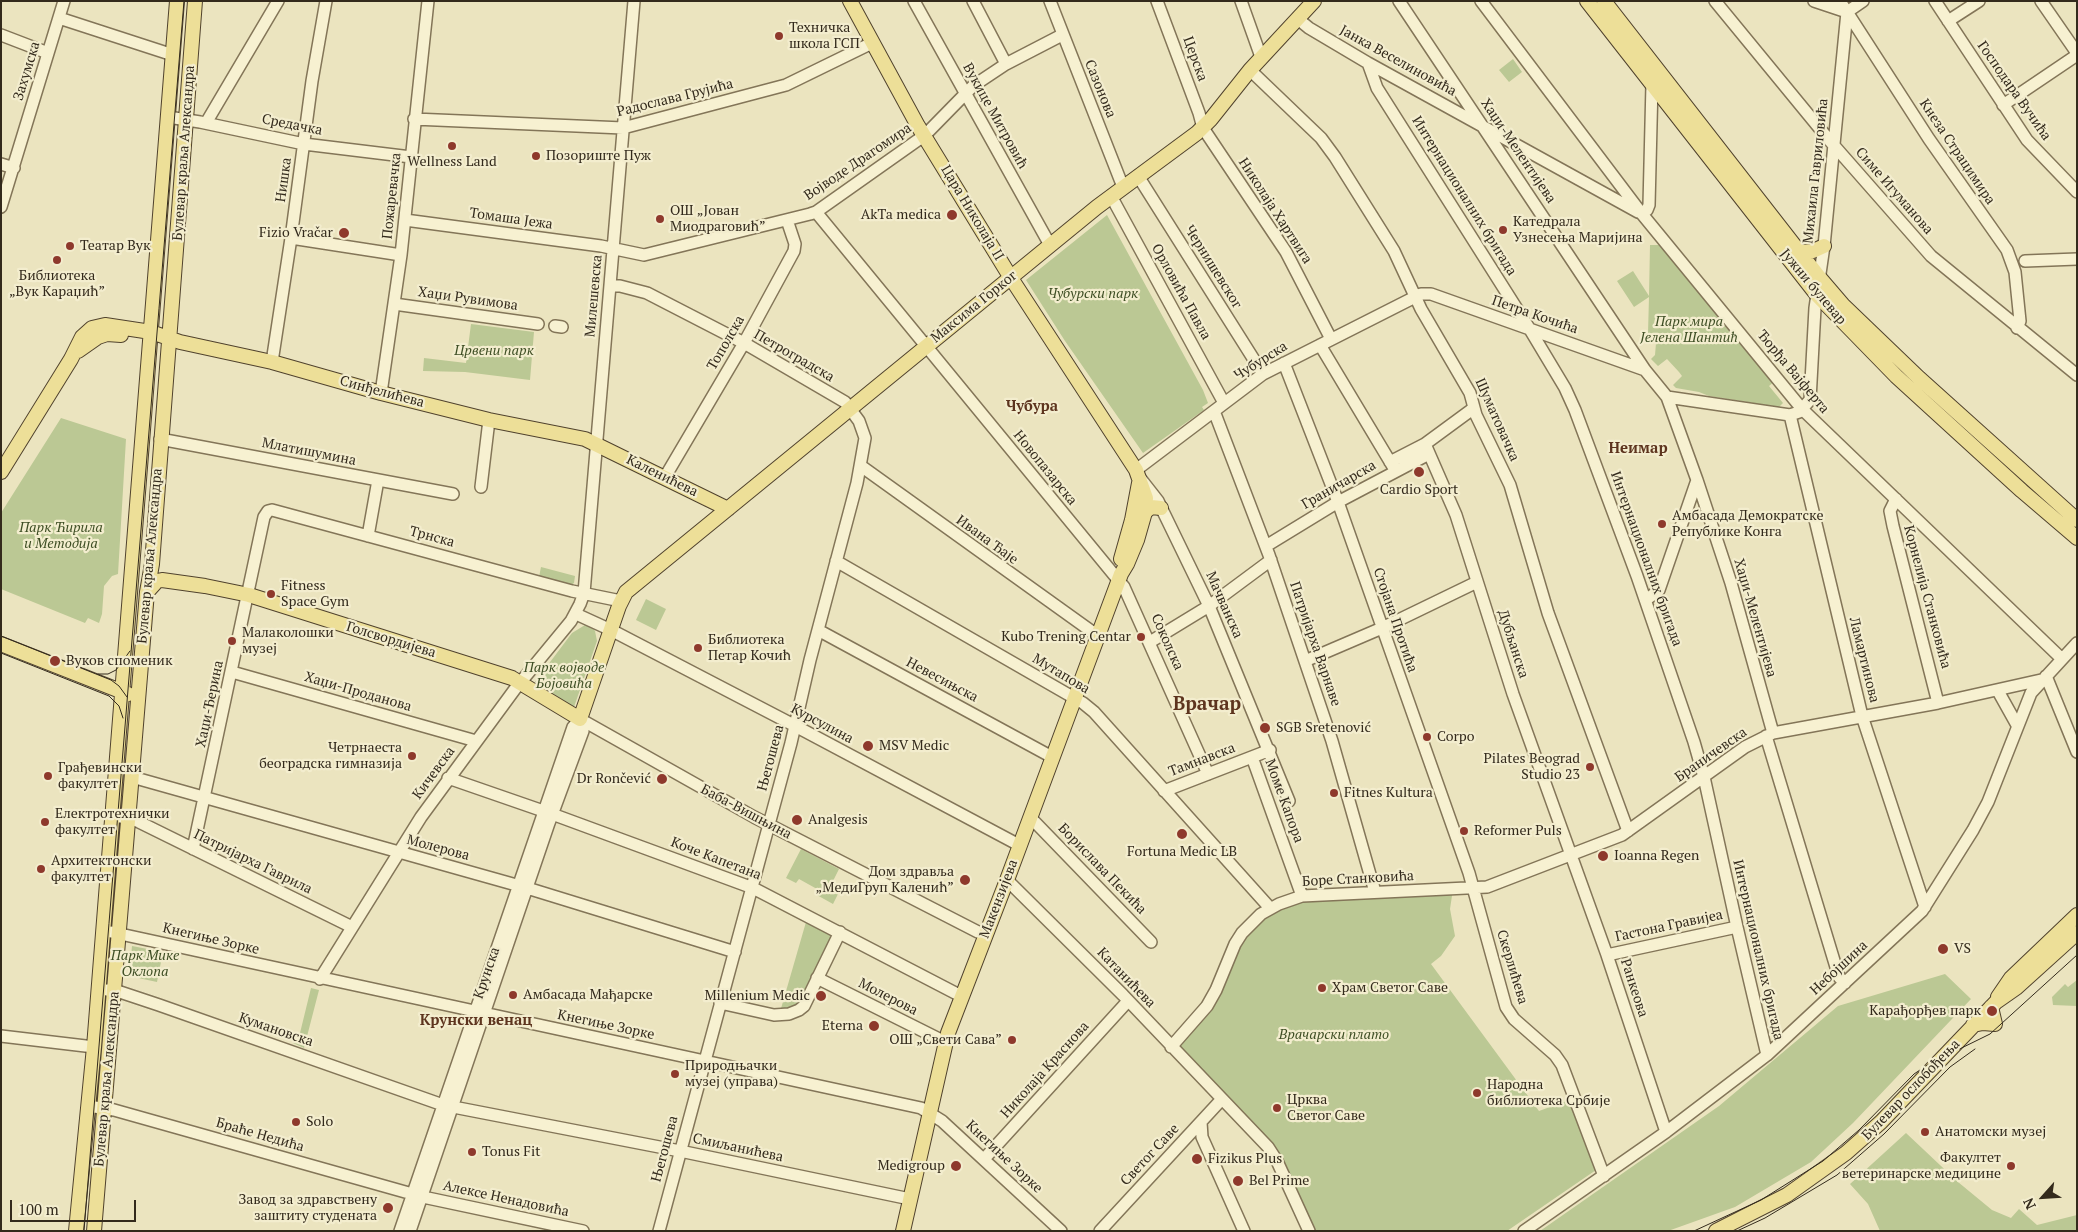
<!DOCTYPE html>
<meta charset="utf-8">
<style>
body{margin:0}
#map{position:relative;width:2078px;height:1232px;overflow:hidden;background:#ebe4bf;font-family:"PT Serif",serif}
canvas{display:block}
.frame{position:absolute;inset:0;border:2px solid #332a1c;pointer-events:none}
.north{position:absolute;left:2018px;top:1172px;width:50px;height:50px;-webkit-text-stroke:4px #f3edce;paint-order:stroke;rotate:244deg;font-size:14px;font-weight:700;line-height:20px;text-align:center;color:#332a1c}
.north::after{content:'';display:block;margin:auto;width:18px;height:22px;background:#332a1c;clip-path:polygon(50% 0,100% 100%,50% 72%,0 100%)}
.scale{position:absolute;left:10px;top:1200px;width:126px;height:22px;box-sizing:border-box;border:2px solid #332a1c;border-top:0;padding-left:6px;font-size:15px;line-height:18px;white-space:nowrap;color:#332a1c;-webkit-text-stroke:4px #f3edce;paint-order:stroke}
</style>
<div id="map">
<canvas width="2078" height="1232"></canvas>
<div class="frame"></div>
<div class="north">N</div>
<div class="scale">100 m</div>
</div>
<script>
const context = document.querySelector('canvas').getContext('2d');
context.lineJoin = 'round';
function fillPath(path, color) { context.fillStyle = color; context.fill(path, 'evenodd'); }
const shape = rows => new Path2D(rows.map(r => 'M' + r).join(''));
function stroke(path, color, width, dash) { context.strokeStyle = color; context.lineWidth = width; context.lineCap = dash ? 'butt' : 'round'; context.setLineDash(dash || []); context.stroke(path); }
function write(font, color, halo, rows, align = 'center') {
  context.font = font + ' "PT Serif",serif'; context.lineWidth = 4.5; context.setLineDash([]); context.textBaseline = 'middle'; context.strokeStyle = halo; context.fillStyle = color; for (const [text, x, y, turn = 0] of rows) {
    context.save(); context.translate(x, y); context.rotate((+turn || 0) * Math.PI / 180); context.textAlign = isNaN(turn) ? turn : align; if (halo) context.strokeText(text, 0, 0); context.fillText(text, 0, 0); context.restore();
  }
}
fillPath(shape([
 [1513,59,1522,72,1509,82,1499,70],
 [1107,215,1203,390,1208,403,1202,407,1204,410,1143,453,1065,341,1026,280],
 [1650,245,1663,245,1776,380,1769,386,1783,403,1779,407,1709,396,1699,392,1676,388,1673,385,1682,376,1679,372,1667,359,1658,366,1651,359,1655,355,1656,343,1648,333,1649,297,1634,307,1617,281,1633,271,1649,296],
 [471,324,534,332,530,380,465,372,423,371,424,358,466,363],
 [61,418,126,439,118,574,112,576,104,586,102,614,99,623,88,618,85,623,1,589,1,513],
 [541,567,575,576,574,583,571,585,539,577],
 [646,599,666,609,656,630,636,620],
 [585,625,592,627,595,631,597,641,574,707,535,682,572,633],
 [801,849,839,869,832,883,836,885,833,891,838,894,833,904,815,894,817,889,799,879,796,883,786,878],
 [1453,889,1450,909,1455,936,1441,956,1431,964,1539,1111,1569,1100,1596,1170,1507,1231,1314,1231,1276,1148,1175,1042,1201,1014,1235,944,1279,904],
 [806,922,834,937,799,1006,780,1012],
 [132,946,163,952,157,982,129,976],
 [1945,974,1971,999,1853,1123,1811,1162,1735,1207,1668,1231,1540,1231,1719,1106,1838,1006],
 [2077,980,2077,1006,2053,1005,2052,997,2065,984,2068,987],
 [311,988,319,990,304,1048,293,1043,295,1032,300,1033],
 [1906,1133,1958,1182,1992,1210,2011,1218,2019,1209,2037,1225,2077,1215,2077,1231,1880,1231,1868,1204,1850,1184]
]), '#bbc894');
const minor = shape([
 [914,1,1050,245],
 [973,1,1006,64],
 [1050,1,1123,187],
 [1157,1,1199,113,1203,128,1286,252,1331,339],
 [1241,1,1261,57],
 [1399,1,1645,370,1667,397,1697,480,1731,583,1773,733],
 [1481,1,1642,214,1802,409,2062,659],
 [1715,1,1830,141,1931,256,2077,375],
 [1814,1,1847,12],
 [1840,1,1929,139,2007,250,2015,272,2020,321,2017,328],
 [1935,1,2027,140,2077,192],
 [2041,1,2077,53],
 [1847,12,1863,1],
 [59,18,173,55],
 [1298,19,1309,28,1368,63,1638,212],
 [1948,21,1979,1],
 [1,35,48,53],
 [1368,63,1377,88,1529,328,1565,388,1575,410,1637,576,1694,742,1704,777,1737,927,1767,1055],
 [1250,70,1321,138,1335,157,1394,251,1421,309,1470,393,1476,415,1510,485,1548,613,1628,831],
 [2003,105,2077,55],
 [168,117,200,122,304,144,411,157],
 [414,119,623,128,786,85,872,43],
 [206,123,278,1],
 [1,164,14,168],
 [1138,176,1263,374],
 [1111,196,1224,403],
 [1,207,64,1],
 [816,212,1124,587,1208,774],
 [1642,214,1647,210,1649,205,1652,84],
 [405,220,601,246,644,255,810,214,816,212,925,135,973,86,1006,64,1062,35],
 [291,238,401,255],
 [2025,261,2077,259],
 [610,286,620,286,647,293,744,343,845,402,859,421,865,438,857,483,810,660,791,743,659,1231],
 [394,304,538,324],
 [555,326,562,327],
 [1320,345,1395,470],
 [272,362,291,238,312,81,326,1],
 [1284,363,1338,502,1469,873,1506,1007,1514,1019,1555,1055,1562,1065,1604,1176],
 [381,393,401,255,428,1],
 [1667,397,1790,415,1799,412,1810,400,1815,308,1824,246,1847,12],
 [1214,411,1269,555,1332,741,1375,892],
 [1790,415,1862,716,1925,907],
 [160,439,453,494],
 [1425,444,1456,515,1513,694,1607,955,1666,1132],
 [1390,462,1425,444,1474,408],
 [861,466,1098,636],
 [1136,470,1263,374,1421,294,1431,294,1645,370],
 [665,477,744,343,794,251,795,244,787,220],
 [1140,478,1158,501,1209,606,1289,801],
 [481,487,489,420],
 [1896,499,1890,511,1893,526,1938,703],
 [368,536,378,480],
 [1266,546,1338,502,1429,454],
 [836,561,1083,703,1094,712,1270,908],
 [1646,600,1659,590,1697,480],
 [576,614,611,630,784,720,1019,845],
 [818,630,1052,757],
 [1150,642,1209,606,1271,560],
 [1305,661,1382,628,1477,582],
 [232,672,476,741],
 [2046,676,2077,752],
 [1998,691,2017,725],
 [580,719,754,817,978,932],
 [1766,736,1839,977,1845,983],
 [1252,757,1302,896],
 [132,777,527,888,735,952],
 [448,778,552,814,753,888,961,996],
 [1164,791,1270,750],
 [112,816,129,818,139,822,352,927],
 [1030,817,1151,942],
 [193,849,264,517,268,511,272,510,572,591,621,601],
 [1007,880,1123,995,1268,1147,1277,1161,1309,1231],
 [111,932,921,1108,942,1121,1061,1231],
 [1607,955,1737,927],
 [817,978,945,1042],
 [320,979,421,817,515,689,571,621,580,604,584,593,634,1],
 [107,990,120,992,159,1005,443,1105,680,1151,910,1199],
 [720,1003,774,1015,789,1014,799,1010,804,1006,840,932],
 [1,1036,94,1047],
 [1171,1047,1207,1006,1216,990,1235,944,1242,933,1261,914,1279,904,1302,896,1487,887,1622,835,1745,747,1773,733,1938,703,2041,680],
 [88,1106,114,1110,423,1197,583,1231],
 [1201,1122,1202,1137,1244,1231],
 [984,1159,1128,1001],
 [400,1231,573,727,580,719],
 [410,1231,549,823,583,731,580,719],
 [1100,1231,1222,1099],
 [1524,1231,1666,1132,1767,1055,1922,911,1973,830,1988,802,2031,693,2077,643]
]);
const major = shape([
 [850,1,918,126,1011,278,1136,470,1146,498,1145,512,1137,540,1127,564,1121,574,1007,880,948,1033,903,1231],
 [1587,1,1817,295,1896,376,2022,491,2077,538],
 [1604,1,1819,277,1843,305,1919,378,2077,520],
 [1800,252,1813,251,1824,246],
 [78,351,98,337,107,334,121,335],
 [1,472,71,359,82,337,92,328,105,325,151,332,180,342,272,362,381,393,489,420,585,439,728,509],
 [1145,512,1151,507,1161,508],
 [1121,559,1132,520,1139,483],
 [147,592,157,581,162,580,205,586,249,595,512,678,580,719,619,606,626,592,1097,207,1197,133,1211,119,1250,70,1314,1],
 [1,644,128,694],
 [1998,997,2011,978,2077,915],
 [1973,1025,1983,1023,1995,1024,1991,1007],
 [76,1231,94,1047,177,1],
 [94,1231,147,592,152,564,195,1],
 [1716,1231,1787,1195,1846,1153,1881,1122,1996,1002,2016,988,2077,933]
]);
stroke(minor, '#837558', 14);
stroke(major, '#50422d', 16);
stroke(minor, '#f7f1d1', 11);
stroke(major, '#eddf98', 14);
stroke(shape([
 [1,636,111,680,119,686,127,697],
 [1,653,109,696,119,706,123,718],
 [98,674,108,674,116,670,130,651],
 [84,1231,184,1],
 [1694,1231,1761,1200,1823,1161,1859,1130,1914,1074,1929,1064,1990,1034,2077,955],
 [1737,1231,1765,1218,1837,1175,1884,1134,1950,1067,1975,1049]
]), '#332a1c', 1);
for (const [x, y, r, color] of [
 [779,36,5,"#8e392c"],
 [452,146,5,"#8e392c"],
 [536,156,5,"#8e392c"],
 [952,215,6,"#8e392c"],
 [660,219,5,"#8e392c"],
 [1503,230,5,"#8e392c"],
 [344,233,6,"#8e392c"],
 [70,246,5,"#8e392c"],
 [57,260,5,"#8e392c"],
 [1419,472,6,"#8e392c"],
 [1662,524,5,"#8e392c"],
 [271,594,5,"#8e392c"],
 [1141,637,5,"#8e392c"],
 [232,641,5,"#8e392c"],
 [698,648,5,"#8e392c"],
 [55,661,6,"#8e392c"],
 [1265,728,6,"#8e392c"],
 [1427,737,5,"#8e392c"],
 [868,746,6,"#8e392c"],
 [412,756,5,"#8e392c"],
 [1590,767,5,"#8e392c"],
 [48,776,5,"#8e392c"],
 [662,779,6,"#8e392c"],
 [1334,793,5,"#8e392c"],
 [797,820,6,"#8e392c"],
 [45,822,5,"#8e392c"],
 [1464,831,5,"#8e392c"],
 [1182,834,6,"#8e392c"],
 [1603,856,6,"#8e392c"],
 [41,869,5,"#8e392c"],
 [965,880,6,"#8e392c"],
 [1943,949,6,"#8e392c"],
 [1322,988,5,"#8e392c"],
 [513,995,5,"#8e392c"],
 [821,996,6,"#8e392c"],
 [1992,1011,6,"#8e392c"],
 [874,1026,6,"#8e392c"],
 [1012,1040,5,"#8e392c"],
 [675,1074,5,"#8e392c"],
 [1477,1093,5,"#8e392c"],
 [1277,1108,5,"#8e392c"],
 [296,1122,5,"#8e392c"],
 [1925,1132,5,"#8e392c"],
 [472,1152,5,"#8e392c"],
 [1197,1159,6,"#8e392c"],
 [956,1166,6,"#8e392c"],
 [2011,1166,5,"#8e392c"],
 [1238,1181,6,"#8e392c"],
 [388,1208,6,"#8e392c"]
]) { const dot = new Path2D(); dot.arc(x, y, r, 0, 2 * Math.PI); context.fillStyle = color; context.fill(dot); stroke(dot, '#f3edce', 2); }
write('14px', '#332a1c', '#f3edce', [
 ["Техничка",789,28],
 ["школа ГСП",789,44],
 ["Позориште Пуж",546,156],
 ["Wellness Land",452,162,"center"],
 ["ОШ „Јован",670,211],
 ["Миодраговић”",670,227],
 ["AkTa medica",941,215,"right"],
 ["Катедрала",1513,222],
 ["Узнесења Маријина",1513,238],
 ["Fizio Vračar",333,233,"right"],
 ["Театар Вук",80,246],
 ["Библиотека",57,276,"center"],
 ["„Вук Караџић”",57,292,"center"],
 ["Cardio Sport",1419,490,"center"],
 ["Амбасада Демократске",1672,516],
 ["Републике Конга",1672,532],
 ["Fitness",281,586],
 ["Space Gym",281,602],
 ["Малаколошки",242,633],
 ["музеј",242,649],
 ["Kubo Trening Centar",1131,637,"right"],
 ["Библиотека",708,640],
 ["Петар Кочић",708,656],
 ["Вуков споменик",66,661],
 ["SGB Sretenović",1276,728],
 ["Corpo",1437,737],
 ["MSV Medic",879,746],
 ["Четрнаеста",402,748,"right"],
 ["београдска гимназија",402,764,"right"],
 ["Pilates Beograd",1580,759,"right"],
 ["Studio 23",1580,775,"right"],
 ["Грађевински",58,768],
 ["факултет",58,784],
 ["Dr Rončević",651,779,"right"],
 ["Fitnes Kultura",1344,793],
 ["Електротехнички",55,814],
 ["факултет",55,830],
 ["Analgesis",808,820],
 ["Reformer Puls",1474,831],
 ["Fortuna Medic LB",1182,852,"center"],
 ["Ioanna Regen",1614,856],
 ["Архитектонски",51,861],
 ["факултет",51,877],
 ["Дом здравља",954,872,"right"],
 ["„МедиГруп Каленић”",954,888,"right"],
 ["VS",1954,949],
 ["Храм Светог Саве",1332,988],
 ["Амбасада Мађарске",523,995],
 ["Millenium Medic",810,996,"right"],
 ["Карађорђев парк",1981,1011,"right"],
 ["Eterna",863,1026,"right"],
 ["ОШ „Свети Сава”",1002,1040,"right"],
 ["Природњачки",685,1066],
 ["музеј (управа)",685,1082],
 ["Народна",1487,1085],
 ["библиотека Србије",1487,1101],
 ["Црква",1287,1100],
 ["Светог Саве",1287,1116],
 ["Solo",306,1122],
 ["Анатомски музеј",1935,1132],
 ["Tonus Fit",482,1152],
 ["Факултет",2001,1158,"right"],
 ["ветеринарске медицине",2001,1174,"right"],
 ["Fizikus Plus",1208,1159],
 ["Medigroup",945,1166,"right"],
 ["Bel Prime",1249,1181],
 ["Завод за здравствену",377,1200,"right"],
 ["заштиту студената",377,1216,"right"]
], 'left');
write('14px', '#332a1c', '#f3edce', [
 ["Церска",1195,59,70],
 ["Јанка Веселиновића",1398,61,29],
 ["Захумска",27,71,-73],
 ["Сазонова",1100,89,68],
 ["Господара Вучића",2014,91,55],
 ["Радослава Грујића",675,98,-14],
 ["Вукице Митровић",995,116,61],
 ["Средачка",292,125,11],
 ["Хаџи-Мелентијева",1518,151,56],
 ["Кнеза Страцимира",1957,152,56],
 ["Булевар краља Александра",184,153,-86],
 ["Војводе Драгомира",858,162,-34],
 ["Михаила Гавриловића",1816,171,-84],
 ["Нишка",284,180,-82],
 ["Симе Игуманова",1894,191,49],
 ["Пожаревачка",392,196,-84],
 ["Интернационалних бригада",1464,196,58],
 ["Николаја Хартвига",1275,211,57],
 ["Цара Николаја II",972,213,59],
 ["Томаша Јежа",511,219,8],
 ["Чернишевског",1213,267,58],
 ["Јужни булевар",1813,287,50],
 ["Орловића Павла",1181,292,61],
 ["Милешевска",594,296,-85],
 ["Хаџи Рувимова",468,299,8],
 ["Максима Горког",974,307,-39],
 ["Петра Кочића",1535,315,19],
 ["Тополска",726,343,-60],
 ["Петроградска",794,356,30],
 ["Чубурска",1261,361,-32],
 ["Ђорђа Вајферта",1793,372,50],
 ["Синђелићева",382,392,15],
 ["Шуматовачка",1497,420,66],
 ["Млатишумина",309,452,11],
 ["Новопазарска",1045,468,51],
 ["Каленићева",662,476,26],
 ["Граничарска",1339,485,-30],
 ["Трнска",432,537,15],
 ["Ивана Ђаје",987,540,36],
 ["Булевар краља Александра",150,556,-85],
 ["Интернационалних бригада",1646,559,70],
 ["Корнелија Станковића",1927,597,75],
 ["Мачванска",1224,605,66],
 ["Хаџи-Мелентијева",1755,618,74],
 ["Стојана Протића",1395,620,71],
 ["Голсвордијева",391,640,17],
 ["Соколска",1167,642,66],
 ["Патријарха Варнаве",1315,644,71],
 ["Дубљанска",1513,644,72],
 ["Ламартинова",1864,660,76],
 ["Мутапова",1061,674,31],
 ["Невесињска",942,680,28],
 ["Хаџи-Проданова",358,692,16],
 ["Хаџи-Ђерина",210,704,-78],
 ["Курсулина",822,724,28],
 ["Браничевска",1711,755,-35],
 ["Његошева",771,758,-75],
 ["Тамнавска",1202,760,-21],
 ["Кичевска",434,773,-54],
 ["Моме Капора",1284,801,70],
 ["Баба-Вишњина",746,812,28],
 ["Молерова",438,848,15],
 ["Коче Капетана",716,859,21],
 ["Патријарха Гаврила",253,862,26],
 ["Борислава Пекића",1102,869,46],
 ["Боре Станковића",1358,879,-3],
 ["Макензијева",999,899,-69],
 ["Гастона Гравијеа",1669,926,-12],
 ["Кнегиње Зорке",211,939,13],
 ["Интернационалних бригада",1758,950,77],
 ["Скерлићева",1512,967,73],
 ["Небојшина",1839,968,-43],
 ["Крунска",487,973,-71],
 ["Катанићева",1126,978,46],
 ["Ранкеова",1634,988,72],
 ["Молерова",888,997,27],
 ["Кнегиње Зорке",606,1025,12],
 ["Кумановска",276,1030,19],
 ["Николаја Краснова",1045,1070,-48],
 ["Булевар краља Александра",107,1079,-85],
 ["Булевар ослобођења",1911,1090,-46],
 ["Браће Недића",260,1135,16],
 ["Смиљанићева",738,1148,12],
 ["Његошева",665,1149,-75],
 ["Светог Саве",1150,1155,-47],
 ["Кнегиње Зорке",1004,1157,43],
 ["Алексе Ненадовића",506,1199,12]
]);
write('italic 14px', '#3e4e24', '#f3edce', [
 ["Чубурски парк",1093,294],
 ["Парк мира",1689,322],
 ["Јелена Шантић",1689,338],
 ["Црвени парк",494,351],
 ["Парк Ћирила",61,528],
 ["и Методија",61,544],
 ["Парк војводе",564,668],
 ["Бојовића",564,684],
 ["Парк Мике",145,956],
 ["Оклопа",145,972],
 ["Врачарски плато",1334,1035]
]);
write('bold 15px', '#5d341e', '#f3edce', [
 ["Чубура",1032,407],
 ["Неимар",1638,449],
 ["Крунски венац",476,1021]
]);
write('bold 19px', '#5d341e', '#f3edce', [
 ["Врачар",1207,705]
]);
</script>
